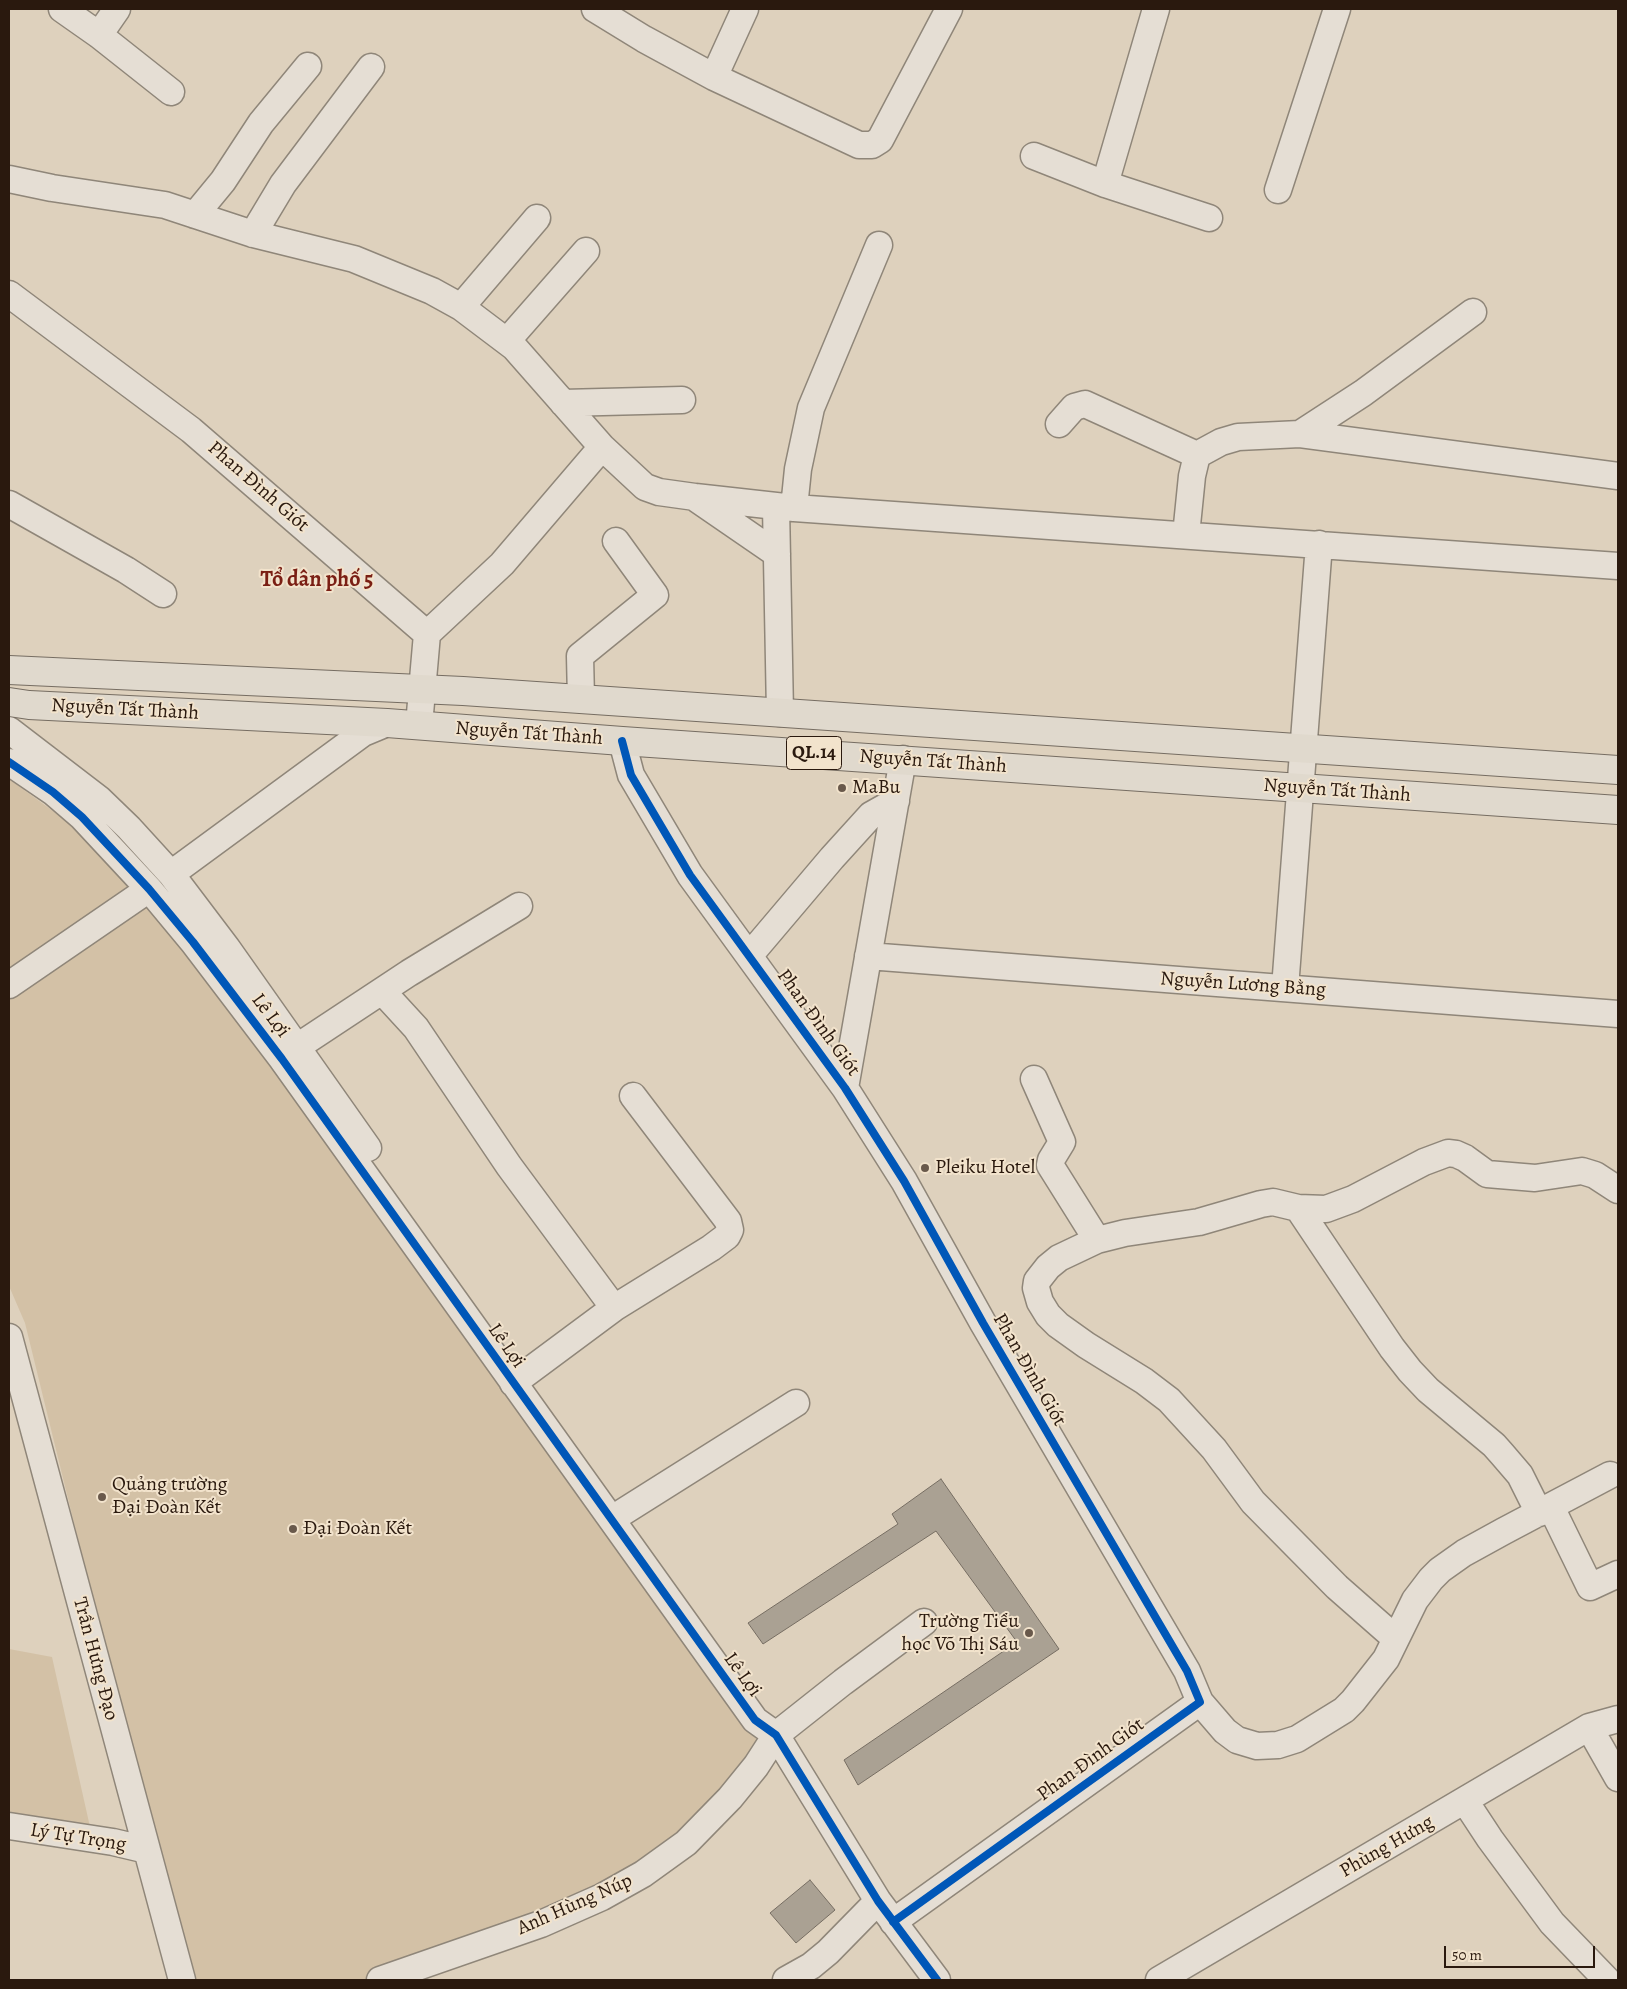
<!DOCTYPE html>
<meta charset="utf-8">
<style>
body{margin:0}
#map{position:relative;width:1627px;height:1989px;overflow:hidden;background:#ded1bd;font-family:Alegreya,serif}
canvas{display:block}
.frame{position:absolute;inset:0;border:10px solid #2a190e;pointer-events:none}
.scale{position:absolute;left:1444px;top:1946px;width:151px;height:22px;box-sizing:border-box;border:2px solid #2a190e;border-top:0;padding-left:6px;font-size:15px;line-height:18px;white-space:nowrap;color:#2a190e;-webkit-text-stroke:4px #f2e3cc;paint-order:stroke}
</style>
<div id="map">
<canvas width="1627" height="1989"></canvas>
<div class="frame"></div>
<div class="scale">50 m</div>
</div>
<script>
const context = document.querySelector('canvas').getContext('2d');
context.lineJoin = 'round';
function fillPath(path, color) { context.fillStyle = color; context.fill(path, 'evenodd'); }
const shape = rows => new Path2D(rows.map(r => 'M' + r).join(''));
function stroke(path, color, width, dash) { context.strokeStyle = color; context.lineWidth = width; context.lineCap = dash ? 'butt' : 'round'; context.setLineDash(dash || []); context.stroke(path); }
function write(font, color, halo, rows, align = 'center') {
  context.font = font + ' Alegreya,serif'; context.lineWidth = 4; context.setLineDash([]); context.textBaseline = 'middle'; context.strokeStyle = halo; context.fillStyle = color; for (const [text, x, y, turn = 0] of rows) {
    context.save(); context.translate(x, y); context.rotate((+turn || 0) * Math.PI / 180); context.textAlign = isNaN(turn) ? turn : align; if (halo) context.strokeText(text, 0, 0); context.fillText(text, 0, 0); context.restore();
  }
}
fillPath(shape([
 [9,779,68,822,149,889,776,1735,643,1874,373,1980,186,1980,25,1323,9,1286],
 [9,1649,52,1657,90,1827,9,1814]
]), '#d3c1a6');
const building = shape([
 [941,1479,1059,1649,858,1785,844,1760,1017,1642,936,1531,763,1644,748,1623,898,1524,892,1514,941,1479],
 [810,1880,835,1910,796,1943,770,1913,810,1880]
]);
fillPath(building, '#aaa193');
stroke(building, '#766d62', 1);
const minor = shape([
 [62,9,99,35,171,92],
 [595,9,644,39,714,77,859,145,872,145,880,140,949,9],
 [99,35,117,9],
 [714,77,745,9],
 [1034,156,1105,184,1209,218],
 [9,179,52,188,165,205,253,234,354,259,432,291,461,307,514,347,602,447,502,564,427,634],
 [1105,184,1156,9],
 [1278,190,1337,9],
 [195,215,223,181,261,123,308,66],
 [253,234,283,184,371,67],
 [9,294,191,430,427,634,419,725],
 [461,307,537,218],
 [507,341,586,251],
 [563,403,682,400],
 [1059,424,1074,407,1085,404,1197,455],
 [1300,434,1618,476],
 [602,447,645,487,659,492,695,497,794,508,1618,566],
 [697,499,777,554],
 [9,504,126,570,163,594],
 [776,507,780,713],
 [794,508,798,469,811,408,879,245],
 [1186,535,1192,476,1197,455,1221,442,1238,437,1300,434,1363,393,1473,312],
 [581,699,580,656,655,595,616,541],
 [9,730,99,799,129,828,171,874,227,948,368,1148],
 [622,741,631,775,690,875,845,1088,904,1181,983,1323,1187,1671,1200,1702,893,1922],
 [9,762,53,792,82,817,149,889,193,942,282,1059,755,1720,776,1735,878,1901,937,1980],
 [171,874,363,733,387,723],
 [749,956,832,858,871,815,896,801],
 [868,956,1618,1014],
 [9,985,149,889],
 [1285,988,1319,544],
 [382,991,416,1028,509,1166,614,1308],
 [297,1047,409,973,519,906],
 [1034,1079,1062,1142,1051,1160,1050,1165,1097,1240],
 [845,1088,903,759],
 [1298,1208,1392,1348,1410,1371,1428,1390,1494,1445,1502,1454,1520,1475,1539,1513],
 [9,1337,182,1980],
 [513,1383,614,1308,711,1248,727,1236,730,1230,728,1221,633,1096],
 [1551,1507,1590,1587,1618,1574],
 [623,1512,796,1403],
 [1395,1638,1337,1587,1253,1502,1214,1449,1169,1400,1144,1381,1086,1345,1058,1325,1048,1315,1040,1302,1036,1288,1037,1281,1048,1267,1059,1258,1097,1240,1125,1233,1199,1222,1261,1204,1273,1202,1298,1208,1326,1209,1353,1199,1424,1162,1448,1153,1456,1154,1465,1158,1487,1174,1535,1178,1582,1171,1595,1175,1618,1190],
 [1200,1702,1225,1731,1237,1740,1257,1746,1278,1745,1297,1739,1344,1710,1353,1701,1386,1659,1415,1600,1431,1579,1440,1570,1464,1553,1504,1531,1610,1475],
 [1589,1727,1618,1778],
 [1465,1801,1490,1839,1552,1923,1607,1980],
 [9,1826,113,1842,147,1850],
 [380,1980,541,1924,602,1897,643,1874,686,1843,730,1798,756,1766,776,1735,843,1682,924,1622],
 [786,1980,811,1966,828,1952,878,1901],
 [1159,1980,1589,1727,1618,1719]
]);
const major = shape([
 [9,670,463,691,1618,770],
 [9,702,29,705,387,723,622,741,1618,810]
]);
stroke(minor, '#8f8679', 29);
stroke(major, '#766d62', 30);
stroke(minor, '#e5ded4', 26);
stroke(major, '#e0d9cd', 28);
stroke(shape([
 [622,741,631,775,690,875,845,1088,904,1181,983,1323,1187,1671,1200,1702,893,1922],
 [9,762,53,792,82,817,149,889,193,942,282,1059,755,1720,776,1735,878,1901,937,1980]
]), '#0057b8', 8);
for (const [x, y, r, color] of [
 [842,788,5,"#69594b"],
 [925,1168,5,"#69594b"],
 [102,1497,5,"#69594b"],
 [293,1529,5,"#69594b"],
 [1029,1633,5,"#69594b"]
]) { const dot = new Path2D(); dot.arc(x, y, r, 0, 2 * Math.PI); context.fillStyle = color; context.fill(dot); stroke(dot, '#f2e3cc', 2); }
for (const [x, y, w] of [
 [814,753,55]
]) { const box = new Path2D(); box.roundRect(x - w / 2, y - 16.5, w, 33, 4); context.fillStyle = '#f2e3cc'; context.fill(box); stroke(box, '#2a190e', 1); }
write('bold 19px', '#2a190e', null, [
 ["QL.14",814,753]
]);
write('20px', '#2a190e', '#f2e3cc', [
 ["Phan Đình Giót",258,487,41],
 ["Nguyễn Tất Thành",125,710,3],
 ["Nguyễn Tất Thành",529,734,4],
 ["Nguyễn Tất Thành",933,762,4],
 ["Nguyễn Tất Thành",1337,791,4],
 ["Nguyễn Lương Bằng",1243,985,4],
 ["Lê Lợi",270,1016,53],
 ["Phan Đình Giót",818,1023,54],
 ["Lê Lợi",506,1346,55],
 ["Phan Đình Giót",1029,1370,60],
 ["Trần Hưng Đạo",95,1659,75],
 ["Lê Lợi",742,1675,54],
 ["Phan Đình Giót",1091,1760,-36],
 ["Lý Tự Trọng",78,1838,9],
 ["Phùng Hưng",1387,1847,-30],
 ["Anh Hùng Núp",575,1905,-24]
]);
write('20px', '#2a190e', '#f2e3cc', [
 ["MaBu",852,788],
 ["Pleiku Hotel",935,1168],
 ["Quảng trường",112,1485],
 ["Đại Đoàn Kết",112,1508],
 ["Đại Đoàn Kết",303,1529],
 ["Trường Tiểu",1019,1622,"right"],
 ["học Võ Thị Sáu",1019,1645,"right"]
], 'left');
write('bold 22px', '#7a1f14', '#f2e3cc', [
 ["Tổ dân phố 5",317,581]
]);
</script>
